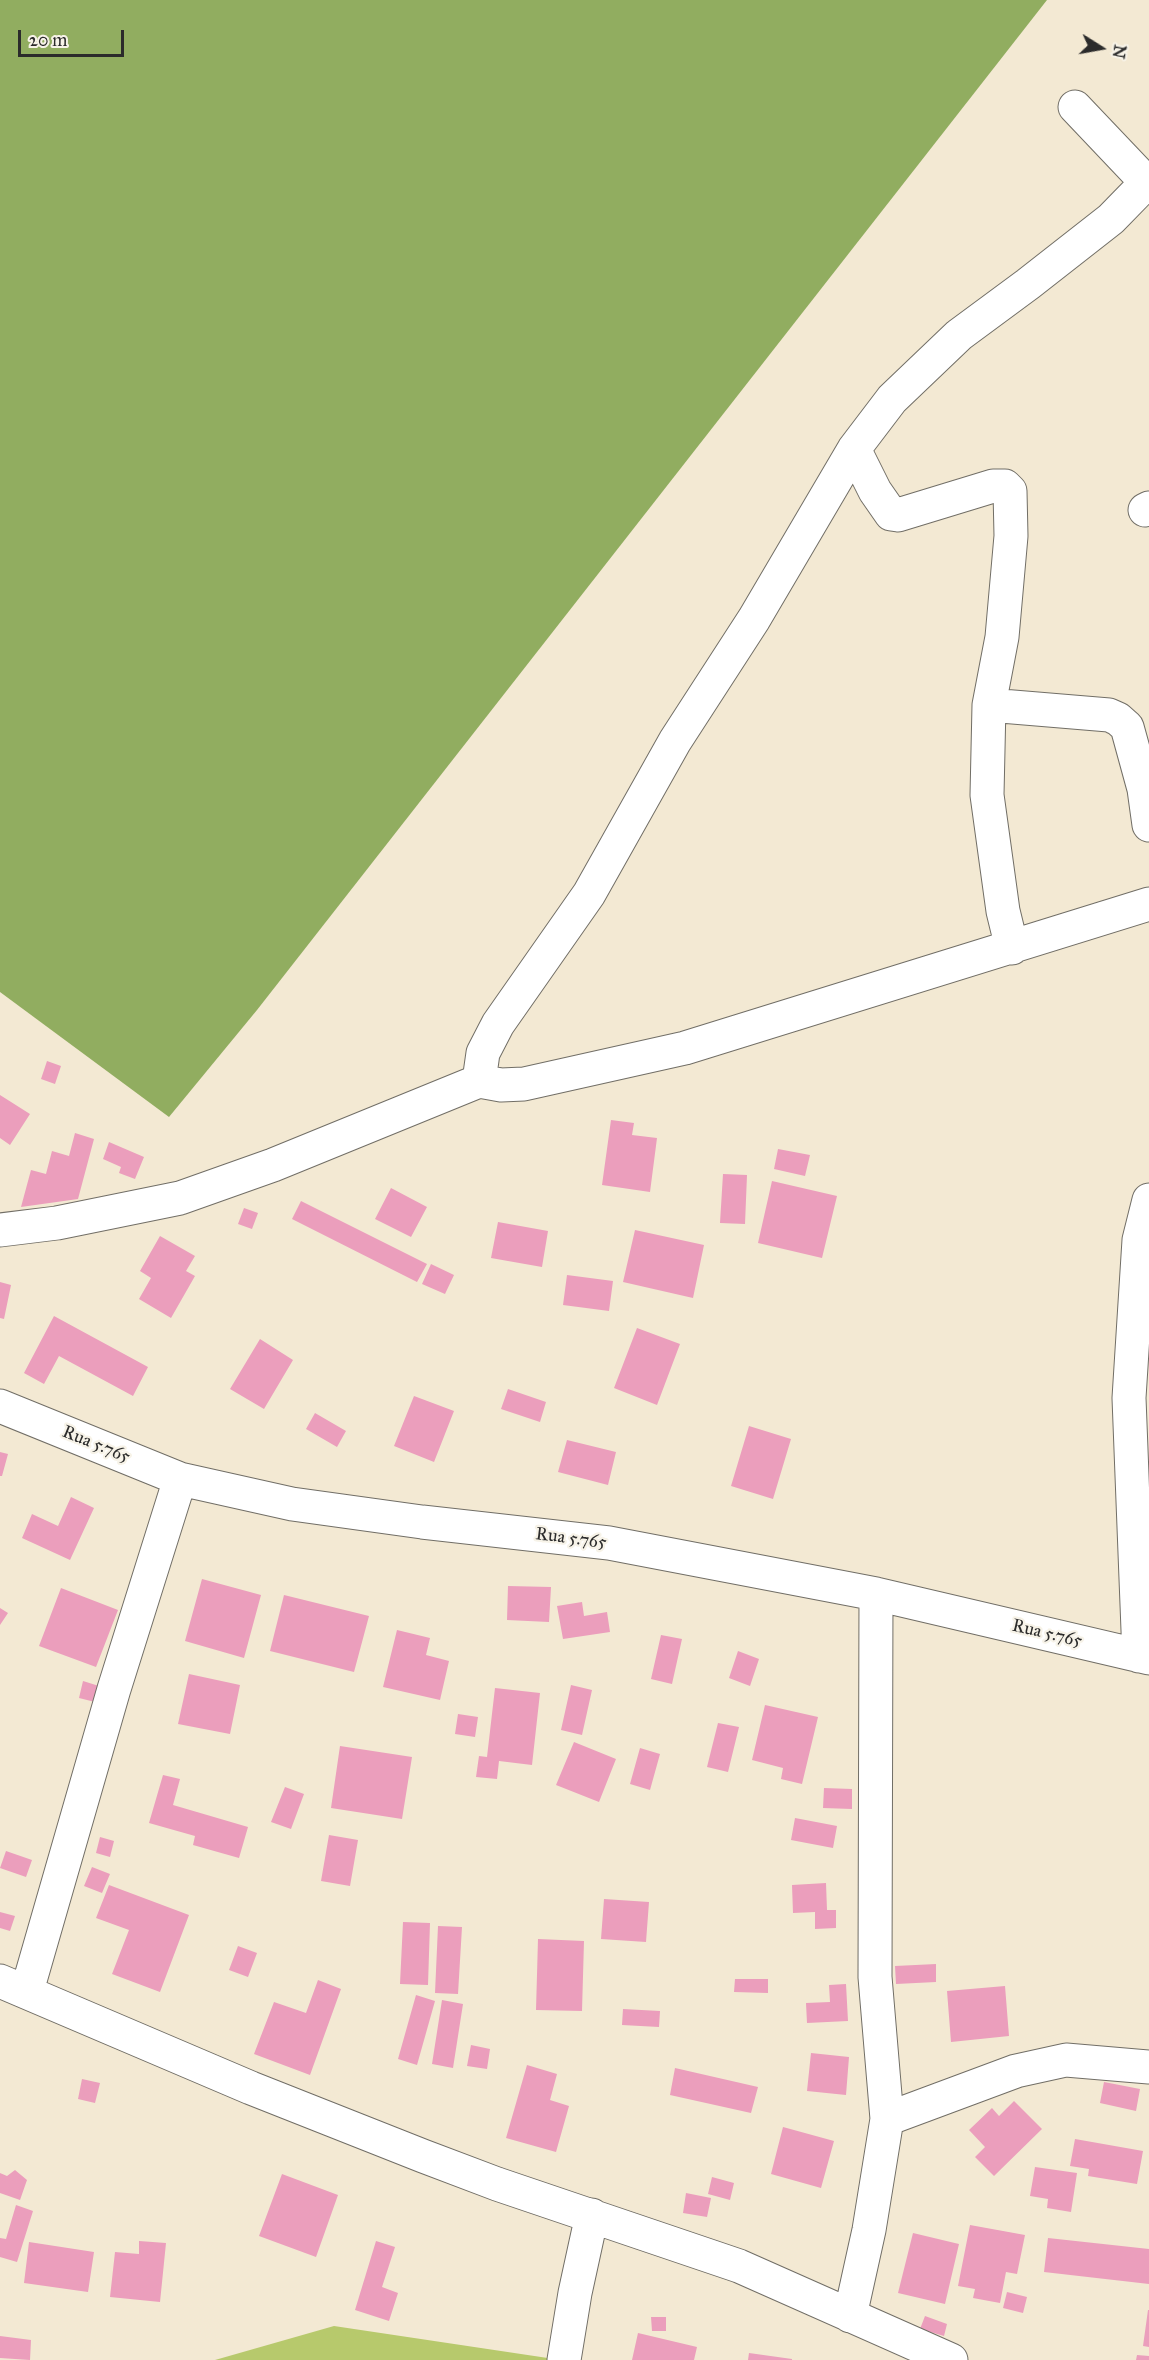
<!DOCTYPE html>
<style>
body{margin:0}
#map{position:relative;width:1149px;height:2360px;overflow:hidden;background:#f3e9d3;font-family:"IM FELL Great Primer",serif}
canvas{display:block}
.north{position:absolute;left:1071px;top:18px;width:60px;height:60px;-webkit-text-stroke:4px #f7f3e8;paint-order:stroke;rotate:101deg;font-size:16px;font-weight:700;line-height:24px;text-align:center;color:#2b2b2b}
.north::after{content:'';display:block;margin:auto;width:21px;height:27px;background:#2b2b2b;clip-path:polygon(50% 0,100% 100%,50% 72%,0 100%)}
.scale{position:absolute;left:18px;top:30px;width:106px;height:27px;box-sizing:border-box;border:3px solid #2b2b2b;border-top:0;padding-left:8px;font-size:18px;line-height:21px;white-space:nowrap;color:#2b2b2b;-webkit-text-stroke:4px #f7f3e8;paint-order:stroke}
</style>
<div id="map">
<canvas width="1149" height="2360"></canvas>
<div class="north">N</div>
<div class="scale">20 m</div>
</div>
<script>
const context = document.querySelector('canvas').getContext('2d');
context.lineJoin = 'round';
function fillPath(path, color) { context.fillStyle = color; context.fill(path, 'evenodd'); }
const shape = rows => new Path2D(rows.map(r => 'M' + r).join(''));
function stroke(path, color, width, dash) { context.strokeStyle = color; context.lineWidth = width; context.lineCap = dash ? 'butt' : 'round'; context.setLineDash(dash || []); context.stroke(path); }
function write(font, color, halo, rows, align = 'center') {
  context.font = font + ' "IM FELL Great Primer",serif'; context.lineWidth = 4.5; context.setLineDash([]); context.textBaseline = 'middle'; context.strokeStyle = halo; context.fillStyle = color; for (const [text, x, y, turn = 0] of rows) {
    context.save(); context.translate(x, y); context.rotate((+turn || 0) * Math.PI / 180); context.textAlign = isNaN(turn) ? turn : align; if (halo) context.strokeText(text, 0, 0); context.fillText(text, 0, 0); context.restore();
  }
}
fillPath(shape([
 [334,2326,561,2360,215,2360]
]), '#b7c96c');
fillPath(shape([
 [0,0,1047,0,257,1010,169,1117,0,992]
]), '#91ad60');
fillPath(shape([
 [47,1061,61,1066,55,1084,41,1079],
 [0,1095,30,1114,10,1145,0,1138],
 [611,1120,634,1123,632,1135,657,1138,650,1192,602,1185],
 [75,1133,94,1139,78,1199,21,1207,31,1170,46,1174,52,1151,69,1156],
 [109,1142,144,1157,135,1179,119,1173,121,1167,103,1159],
 [778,1149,810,1155,805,1176,774,1169],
 [723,1174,747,1175,745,1224,720,1223],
 [772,1181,837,1196,822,1258,758,1243],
 [391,1188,427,1207,411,1237,375,1219],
 [301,1201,427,1264,417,1282,292,1219],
 [244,1208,258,1213,252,1229,238,1224],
 [498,1222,548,1231,542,1267,491,1258],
 [635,1230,704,1245,693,1298,623,1282],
 [160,1236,195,1256,186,1271,195,1276,171,1318,139,1299,151,1278,140,1271],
 [431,1264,454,1275,445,1294,422,1284],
 [567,1275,613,1281,609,1311,563,1305],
 [0,1282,11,1285,4,1319,0,1318],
 [54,1316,148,1367,133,1396,59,1356,44,1384,24,1373],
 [637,1328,680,1344,657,1405,614,1388],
 [260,1339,293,1360,264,1409,230,1389],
 [508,1389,546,1402,540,1422,501,1409],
 [414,1396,454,1411,434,1462,394,1446],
 [315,1413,346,1431,337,1447,306,1429],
 [749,1426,791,1439,773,1499,731,1486],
 [567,1440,616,1452,608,1485,558,1472],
 [0,1452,8,1454,2,1476,0,1476],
 [71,1497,94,1508,70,1560,22,1538,32,1514,58,1526],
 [202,1579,261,1595,244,1658,185,1641],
 [508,1586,551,1587,549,1622,507,1620],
 [61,1588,118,1610,96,1667,39,1646],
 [284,1595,369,1616,354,1672,270,1651],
 [582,1602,584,1616,607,1612,610,1632,563,1639,557,1606],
 [0,1608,8,1613,0,1625],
 [397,1630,430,1638,426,1655,449,1661,440,1700,383,1687],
 [661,1635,682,1639,672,1684,651,1679],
 [738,1651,759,1659,750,1686,729,1678],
 [189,1674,240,1685,230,1734,178,1724],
 [83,1681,99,1686,95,1702,79,1698],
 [571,1685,592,1690,582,1735,561,1730],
 [495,1688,540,1693,532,1765,499,1761,497,1779,476,1777,479,1756,487,1757],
 [765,1705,818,1717,802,1784,781,1779,783,1768,752,1760],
 [458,1714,478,1717,475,1737,455,1734],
 [718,1723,739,1727,728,1772,707,1767],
 [574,1742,616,1759,599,1802,556,1785],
 [340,1746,412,1757,402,1819,331,1808],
 [640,1748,660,1754,650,1790,630,1784],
 [163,1775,180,1779,173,1805,248,1827,239,1858,193,1845,195,1836,149,1823],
 [285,1787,304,1794,291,1829,271,1822],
 [824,1788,852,1789,852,1809,823,1808],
 [795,1818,837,1826,833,1848,791,1840],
 [329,1835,358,1840,350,1886,321,1881],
 [100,1837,114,1841,110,1857,96,1853],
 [6,1851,32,1860,26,1877,0,1868],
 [92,1867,110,1874,102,1893,84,1886],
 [826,1883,827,1910,836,1910,836,1928,815,1929,815,1912,793,1913,792,1885],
 [109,1885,189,1915,160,1992,112,1974,129,1930,96,1918],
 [604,1899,649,1902,646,1942,601,1939],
 [0,1912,15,1916,10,1931,0,1928],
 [403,1922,430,1923,428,1985,400,1984],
 [438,1926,462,1927,458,1994,435,1993],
 [538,1939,584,1941,582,2011,536,2010],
 [238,1946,257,1953,248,1977,229,1970],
 [936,1964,936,1982,896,1984,895,1966],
 [735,1979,768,1979,768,1993,734,1992],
 [318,1980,341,1989,310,2075,254,2054,274,2002,306,2013],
 [846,1984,848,2021,807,2023,806,2003,830,2002,829,1985],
 [1005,1986,1009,2036,951,2042,947,1991],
 [416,1995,435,2001,417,2065,398,2059],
 [442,2000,463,2004,453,2068,432,2064],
 [623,2009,660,2011,659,2027,622,2025],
 [471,2045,490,2049,487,2069,467,2066],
 [811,2053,849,2057,846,2095,807,2091],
 [527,2065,557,2074,550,2100,569,2106,556,2152,506,2138],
 [675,2068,758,2087,751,2113,670,2095],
 [82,2079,100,2083,95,2103,78,2099],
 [1104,2082,1140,2089,1136,2111,1100,2103],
 [1014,2101,1042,2129,994,2176,975,2157,985,2147,969,2130,992,2108,999,2116],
 [783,2127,834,2141,821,2188,771,2174],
 [1075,2139,1143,2151,1137,2184,1088,2176,1089,2169,1070,2166],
 [1035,2167,1077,2173,1071,2212,1047,2208,1048,2199,1030,2196],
 [15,2170,27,2180,20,2200,0,2193,0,2173,7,2176],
 [282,2174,338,2195,316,2257,259,2236],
 [712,2177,734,2183,730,2200,708,2194],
 [686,2193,711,2198,707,2217,683,2213],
 [16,2205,33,2211,17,2262,0,2257,0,2238,6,2239],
 [970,2225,1025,2235,1017,2274,1006,2272,1000,2303,973,2298,975,2289,958,2286],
 [913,2233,959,2244,945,2304,898,2293],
 [1048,2238,1149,2249,1149,2284,1044,2272],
 [139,2241,166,2243,160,2302,110,2297,115,2252,139,2254],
 [376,2241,395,2247,382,2287,398,2293,389,2321,355,2310],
 [29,2242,94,2252,88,2292,24,2283],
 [1007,2292,1027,2297,1023,2313,1003,2308],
 [1148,2310,1149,2310,1149,2347,1143,2346],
 [925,2316,947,2324,944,2336,920,2329],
 [651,2317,666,2317,666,2331,652,2331],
 [638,2333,697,2347,694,2360,632,2360],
 [0,2336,31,2340,30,2360,0,2358],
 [749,2353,792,2359,792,2360,748,2360],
 [1137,2355,1149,2356,1149,2360,1136,2360]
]), '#eb9ebc');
const minor = shape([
 [1075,107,1149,185],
 [854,449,875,491,891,514,898,515,993,486,1005,486,1010,491,1011,536,1002,637,989,705,987,795,1003,911,1012,948],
 [1145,510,1149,508],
 [989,705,1109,715,1118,719,1127,727,1144,789,1149,825],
 [479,1081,483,1053,498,1024,589,894,675,741,754,619,854,449,892,399,959,335,1028,284,1111,219,1149,180],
 [0,1230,57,1223,180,1198,273,1165,479,1081,501,1085,524,1084,685,1048,1149,904],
 [0,1406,180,1479,292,1504,422,1522,609,1543,876,1594,1149,1658],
 [1139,1656,1129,1398,1139,1240,1149,1200],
 [0,1981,251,2088,423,2156,497,2184,739,2266,951,2360],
 [27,1991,114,1689,180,1479],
 [887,2119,1016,2071,1066,2060,1149,2067],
 [850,2316,869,2230,887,2119,875,1977,876,1594],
 [564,2360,575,2293,592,2215]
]);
stroke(minor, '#716e66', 35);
stroke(minor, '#fff', 33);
write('18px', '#2b2b2b', '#f7f3e8', [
 ["Rua 5.765",96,1445,22],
 ["Rua 5.765",571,1539,7],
 ["Rua 5.765",1047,1634,13]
]);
</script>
